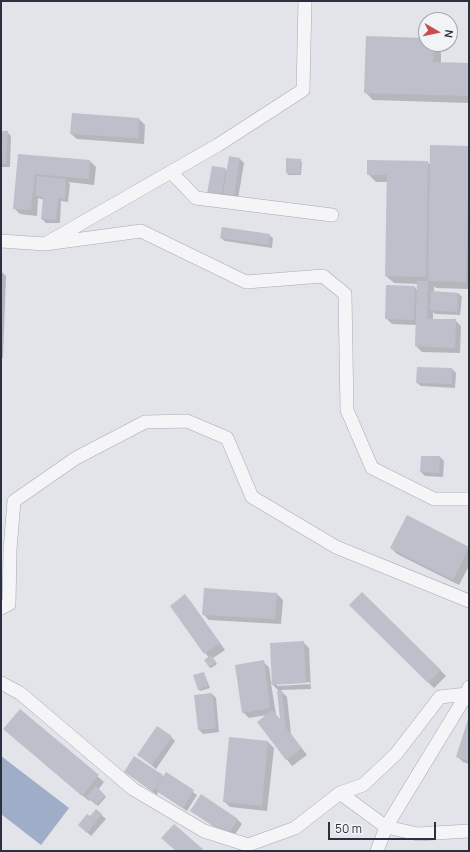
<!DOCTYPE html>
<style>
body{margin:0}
#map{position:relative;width:470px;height:852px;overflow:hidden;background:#e2e4ea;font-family:Manrope,sans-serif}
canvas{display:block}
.frame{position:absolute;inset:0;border:2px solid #2b3041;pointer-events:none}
.north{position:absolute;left:418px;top:12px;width:40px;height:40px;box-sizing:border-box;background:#f2f3f7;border:1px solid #a2a5ae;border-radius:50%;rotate:99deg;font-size:11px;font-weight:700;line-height:16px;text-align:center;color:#2b3041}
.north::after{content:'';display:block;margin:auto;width:14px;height:18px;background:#c94d4d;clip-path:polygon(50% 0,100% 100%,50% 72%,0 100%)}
.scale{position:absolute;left:328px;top:822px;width:108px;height:18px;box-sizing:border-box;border:2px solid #2b3041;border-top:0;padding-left:5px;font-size:12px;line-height:14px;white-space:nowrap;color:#2b3041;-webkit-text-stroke:3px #f2f3f7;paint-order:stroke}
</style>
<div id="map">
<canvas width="470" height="852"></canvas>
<div class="frame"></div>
<div class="north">N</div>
<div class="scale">50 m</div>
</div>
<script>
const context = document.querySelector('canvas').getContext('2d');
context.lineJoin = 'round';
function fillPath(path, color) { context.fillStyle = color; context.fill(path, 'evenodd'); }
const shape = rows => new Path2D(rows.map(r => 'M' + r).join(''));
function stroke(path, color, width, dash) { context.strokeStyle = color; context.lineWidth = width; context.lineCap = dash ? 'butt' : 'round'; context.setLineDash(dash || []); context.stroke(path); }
fillPath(shape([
 [1,756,69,808,41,845,1,814]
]), '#9fadc8');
fillPath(shape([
 [426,39,426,44,438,44,441,47,441,63,469,64,469,103,373,100,365,92],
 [139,119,145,125,144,144,77,139,71,134],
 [1,132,7,132,11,136,10,167,1,167],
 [468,147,469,289,436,288,434,286,434,292,458,293,462,297,460,315,435,314,433,312,433,320,455,320,461,326,460,353,422,352,416,346,416,325,392,324,386,318,415,287,417,290,418,284,394,283,386,276,387,182,376,182,368,174,427,162,431,165],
 [19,155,90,161,96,167,94,185,68,182,70,184,68,202,61,201,60,223,46,223,42,219,44,200,38,198,37,216,20,214,14,208],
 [240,159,244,163,238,199,212,198,225,169,228,171],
 [300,160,302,162,301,175,288,175,287,173],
 [269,235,273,238,272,248,225,241,221,238],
 [1,271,6,276,3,358,1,358],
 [452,369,456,373,455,388,421,386,417,383],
 [440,457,444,461,443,477,425,476,421,472],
 [407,517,469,548,469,566,459,585,397,554,391,548],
 [362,593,446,676,434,688,350,605],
 [277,594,283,600,281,624,209,620,203,614],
 [185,596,191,602,225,650,213,658,217,664,211,668,209,667,209,658,171,606],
 [303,642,309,648,311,689,280,690,287,697,291,734,307,755,292,766,258,723,267,715,249,718,243,712,263,662,269,667,271,682,273,682],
 [311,682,311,684,277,686,277,684],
 [271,683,280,692,281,721,276,715],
 [204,673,210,688,200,691,198,689],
 [212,694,216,698,219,732,203,734,199,730],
 [21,710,104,782,98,790,106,797,98,806,90,799,89,801,11,735],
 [469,718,469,764,463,762,457,756],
 [171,737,175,741,156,769,139,755],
 [268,742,274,748,267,811,230,807,224,801],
 [135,758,164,777,166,773,197,795,187,811,158,792,157,795,125,772],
 [201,796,238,820,242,824,232,839,191,811],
 [96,810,106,819,91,836,79,825,90,818]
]), '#0003');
fillPath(shape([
 [366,36,426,38,426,44,434,44,433,62,469,63,469,96,364,93],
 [72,113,139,118,138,138,70,134],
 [1,131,8,131,6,164,1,163],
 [430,145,469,146,466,282,428,281],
 [18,154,90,160,89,179,35,174,31,210,13,209],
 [229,156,240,158,234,196,223,194],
 [286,158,301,159,300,174,286,173],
 [367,160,428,161,426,277,385,276,387,175,367,175],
 [212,166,226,168,221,196,207,194],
 [37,176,66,179,65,199,58,198,56,220,41,219,43,197,35,196],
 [222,227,270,234,268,245,220,238],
 [417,281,428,281,427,319,456,319,455,348,415,346],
 [386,285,415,286,414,320,385,319],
 [431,291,458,293,457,312,430,310],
 [417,367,452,368,452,384,416,383],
 [421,456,440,456,439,473,420,472],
 [407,515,469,547,453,580,390,548],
 [204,588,277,593,275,619,202,615],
 [362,592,441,670,428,683,349,605],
 [185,594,220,643,204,654,170,606],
 [304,641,306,683,272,685,270,643],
 [211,655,216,662,209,667,204,660],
 [264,660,270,708,242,713,235,665],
 [204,672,208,686,198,690,193,675],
 [282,690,286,728,302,748,286,760,257,722,272,710,280,719,277,691],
 [212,693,216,728,198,730,194,695],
 [20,709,99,775,82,796,3,729],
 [469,716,469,761,456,757],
 [157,726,172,736,152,765,137,755],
 [229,737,268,741,262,806,223,802],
 [134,756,163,775,153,791,124,772],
 [166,772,194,790,183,808,155,789],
 [96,786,105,795,96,805,86,797],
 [201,794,238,819,228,835,190,811],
 [96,809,102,814,87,833,78,825,87,814,90,816],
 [174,824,205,851,176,851,161,838]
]), '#bdbfca');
const minor = shape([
 [171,172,196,198,332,215],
 [1,241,45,244,218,145,303,90,305,1],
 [45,244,141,231,246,282,323,276,345,294,347,410,372,468,434,499,469,499],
 [1,608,9,604,10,550,14,501,76,458,145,422,187,421,227,438,252,497,336,547,469,601],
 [1,683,20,693,133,789,204,831,248,845,295,828,340,793,386,827,418,834,469,831],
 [340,793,363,785,396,754,440,697,467,694],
 [377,851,386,827,467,694,469,687]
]);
stroke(minor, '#a7aab4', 14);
stroke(minor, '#f5f5f8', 13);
</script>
